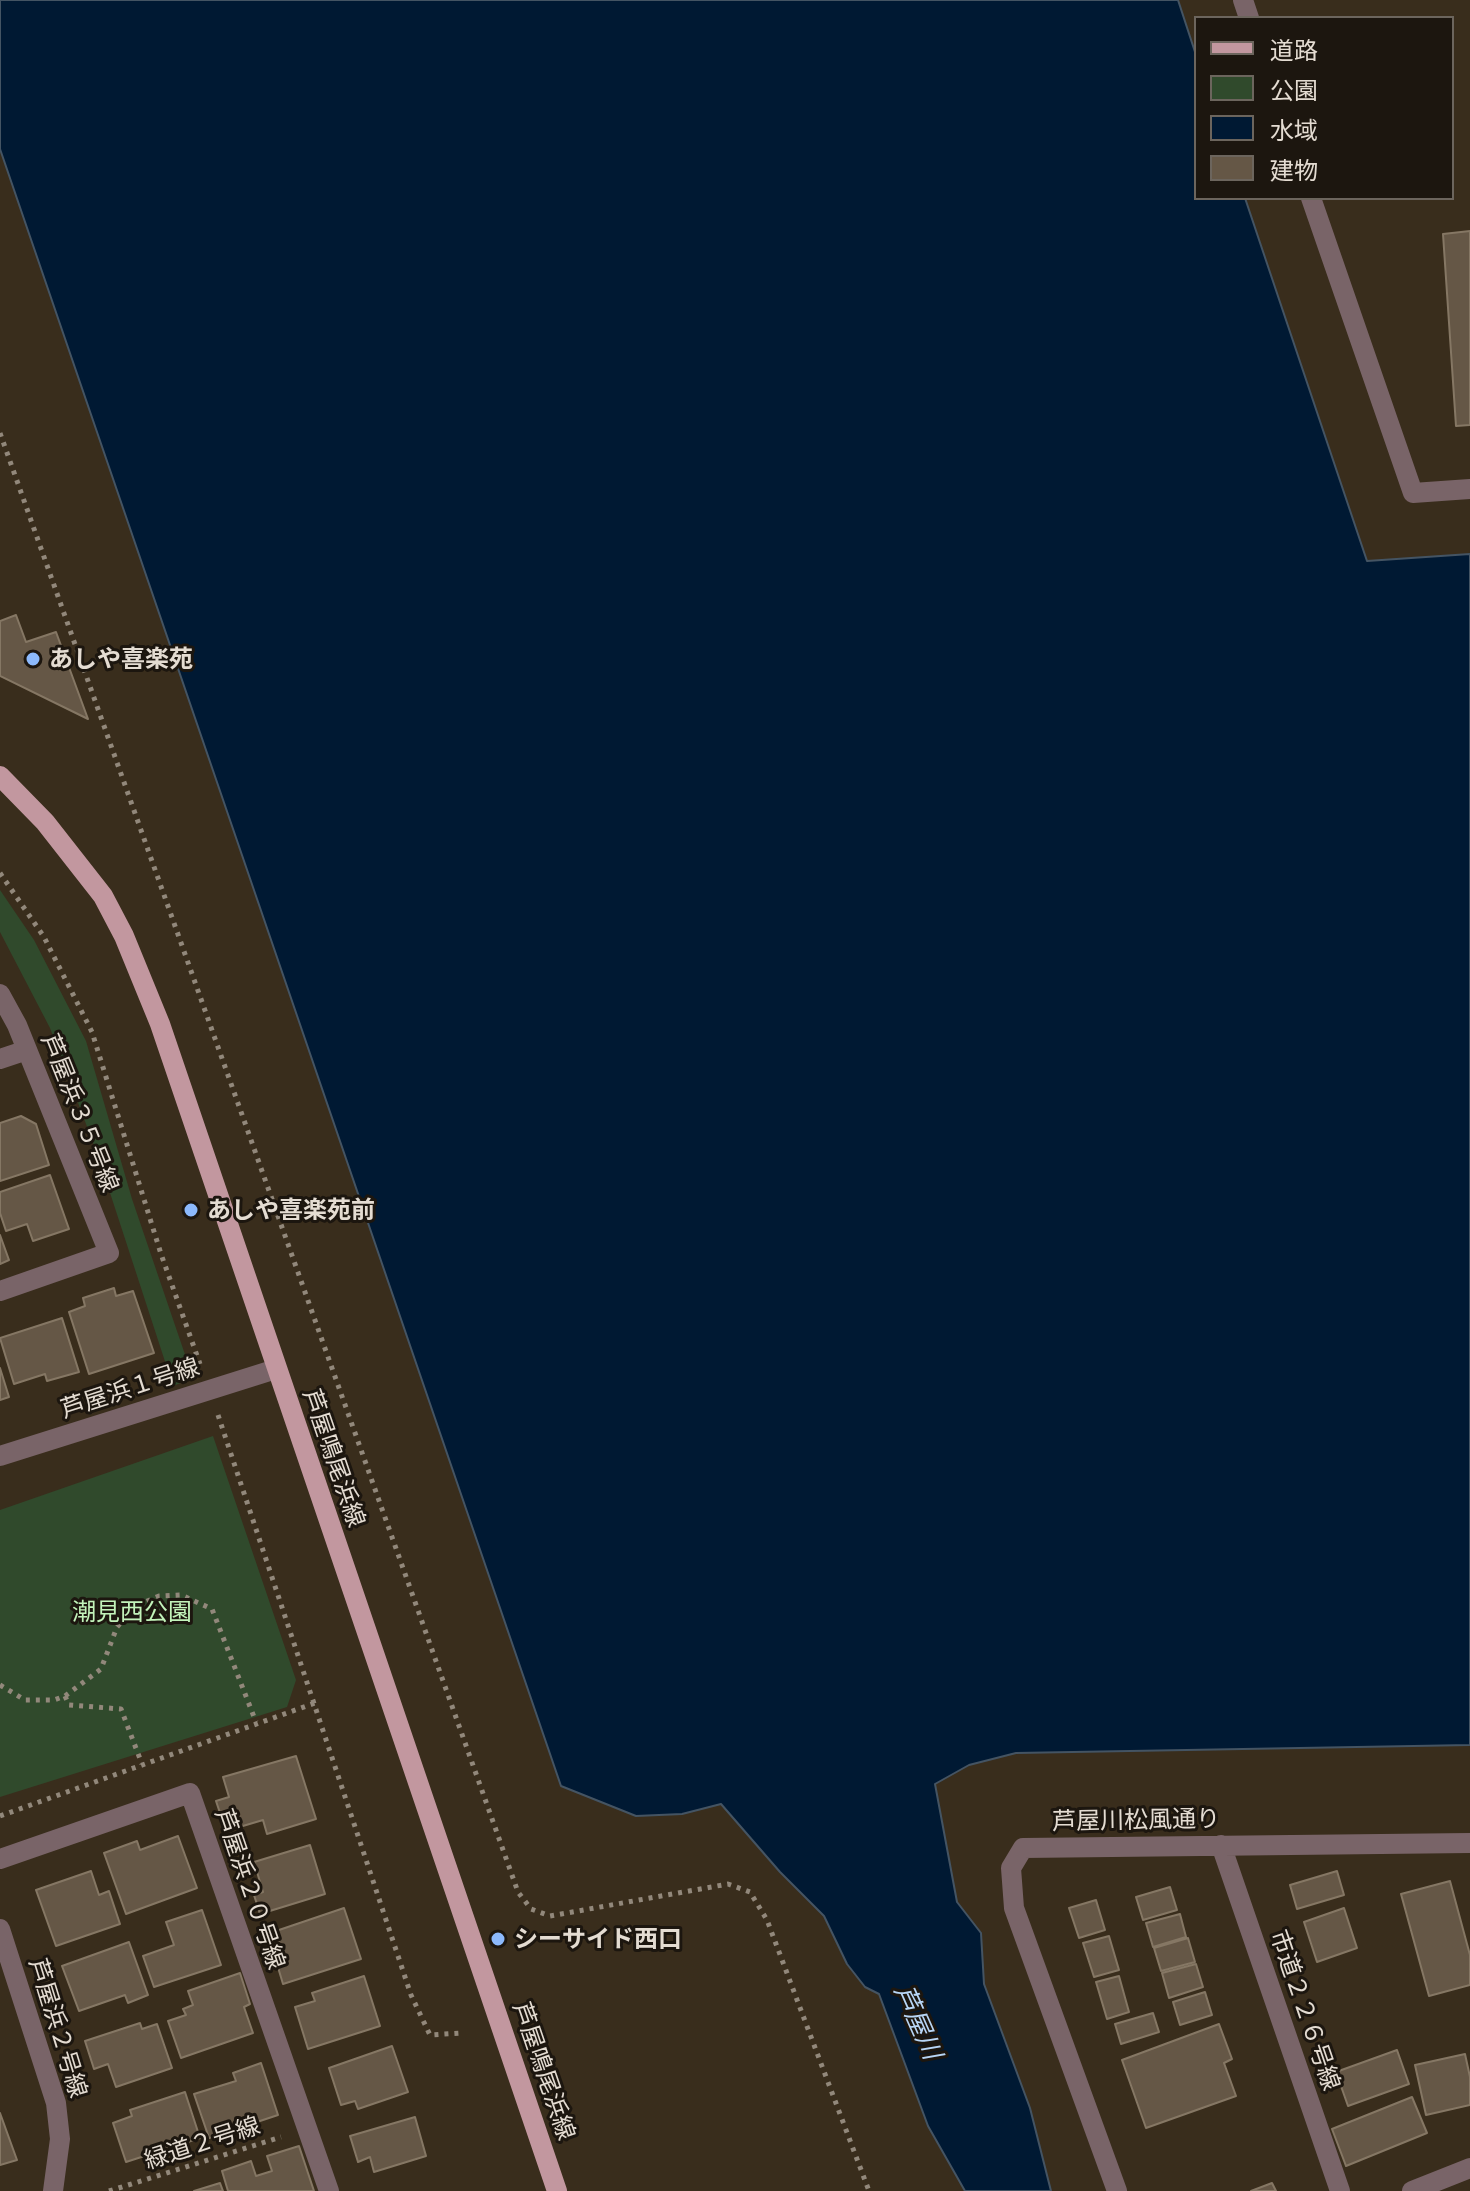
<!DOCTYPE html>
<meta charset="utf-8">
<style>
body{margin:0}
#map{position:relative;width:1470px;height:2191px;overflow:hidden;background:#392d1c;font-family:Ubuntu,"Noto Sans JP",sans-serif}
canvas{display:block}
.legend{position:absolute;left:1194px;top:16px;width:260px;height:184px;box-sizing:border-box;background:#1c160f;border:2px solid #6c655d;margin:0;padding:10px 14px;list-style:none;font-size:24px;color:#e4dcd2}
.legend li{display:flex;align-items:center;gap:16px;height:40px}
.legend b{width:40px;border:2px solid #6c655d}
</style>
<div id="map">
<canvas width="1470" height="2191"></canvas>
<ul class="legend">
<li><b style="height:10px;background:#c2979f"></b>道路</li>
<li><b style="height:22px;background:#304a2c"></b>公園</li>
<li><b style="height:22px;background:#001933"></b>水域</li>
<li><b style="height:22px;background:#655746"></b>建物</li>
</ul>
</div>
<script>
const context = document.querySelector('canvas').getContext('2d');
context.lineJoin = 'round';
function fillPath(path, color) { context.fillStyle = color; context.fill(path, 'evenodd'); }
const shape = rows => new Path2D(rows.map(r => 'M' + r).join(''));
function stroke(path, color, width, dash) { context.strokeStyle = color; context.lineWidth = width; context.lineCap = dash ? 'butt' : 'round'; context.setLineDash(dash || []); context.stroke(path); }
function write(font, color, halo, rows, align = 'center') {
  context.font = font + ' Ubuntu,"Noto Sans JP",sans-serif'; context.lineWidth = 6; context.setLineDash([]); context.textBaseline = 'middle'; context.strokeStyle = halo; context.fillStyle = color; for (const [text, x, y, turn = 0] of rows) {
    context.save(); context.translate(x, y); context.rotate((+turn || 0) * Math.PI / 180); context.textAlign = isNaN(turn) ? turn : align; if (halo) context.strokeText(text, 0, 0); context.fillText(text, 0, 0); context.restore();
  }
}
fillPath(shape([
 [0,890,34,940,86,1041,132,1199,193,1378,173,1386,98,1156,50,1028,0,932],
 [213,1436,296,1680,287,1707,0,1797,0,1510]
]), '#304a2c');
const water = shape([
 [0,0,1178,0,1196,55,1196,198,1245,198,1367,561,1470,554,1470,1745,1016,1753,969,1765,935,1784,957,1902,981,1933,984,1984,1030,2108,1051,2191,965,2191,928,2126,879,1994,865,1987,847,1964,824,1916,780,1872,721,1804,682,1814,636,1816,561,1786,0,149,0,0]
]);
fillPath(water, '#001933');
stroke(water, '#445463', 2);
const building = shape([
 [1470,231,1470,425,1456,426,1443,234,1470,231],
 [16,615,26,642,56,632,88,719,0,676,0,621,16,615],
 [21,1116,36,1124,49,1165,0,1181,0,1123,21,1116],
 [50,1175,69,1229,33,1241,27,1224,6,1231,0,1213,0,1192,50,1175],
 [0,1235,9,1260,0,1264,0,1235],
 [114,1288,116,1296,133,1291,154,1353,89,1374,69,1312,85,1306,83,1298,114,1288],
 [62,1318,79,1372,47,1381,45,1374,14,1384,0,1338,62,1318],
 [0,1368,9,1397,0,1400,0,1368],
 [296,1756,316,1819,267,1834,263,1820,226,1831,216,1801,229,1797,223,1777,296,1756],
 [178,1836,197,1888,126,1914,104,1853,137,1841,140,1850,178,1836],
 [310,1845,325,1894,260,1914,254,1895,263,1892,254,1862,310,1845],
 [91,1871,99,1895,109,1891,120,1924,56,1946,36,1890,91,1871],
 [1337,1871,1344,1895,1297,1909,1290,1885,1337,1871],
 [1450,1881,1470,1955,1470,1985,1429,1996,1401,1894,1450,1881],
 [1170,1887,1177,1910,1143,1920,1136,1897,1170,1887],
 [1096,1900,1105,1930,1079,1938,1069,1908,1096,1900],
 [344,1908,361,1959,283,1984,271,1944,279,1941,276,1931,344,1908],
 [1344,1908,1357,1948,1317,1962,1304,1922,1344,1908],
 [202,1910,221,1965,154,1987,143,1956,174,1945,166,1922,202,1910],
 [1180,1914,1186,1937,1153,1947,1146,1923,1180,1914],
 [1109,1936,1119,1970,1094,1977,1083,1943,1109,1936],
 [1188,1938,1195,1962,1161,1971,1154,1948,1188,1938],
 [129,1942,148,1995,128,2003,125,1995,79,2011,62,1966,129,1942],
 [1196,1964,1203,1987,1169,1998,1162,1973,1196,1964],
 [240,1973,250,2004,244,2007,253,2033,181,2058,168,2021,186,2015,183,2009,193,2005,188,1991,240,1973],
 [364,1976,380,2026,308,2049,295,2007,315,2001,312,1993,364,1976],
 [1119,1976,1129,2012,1107,2019,1096,1982,1119,1976],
 [1205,1992,1212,2015,1180,2025,1173,2002,1205,1992],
 [1153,2013,1159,2032,1121,2044,1115,2024,1153,2013],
 [140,2023,142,2029,157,2024,172,2068,116,2087,108,2064,94,2069,85,2041,140,2023],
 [1219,2024,1232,2059,1224,2063,1236,2096,1146,2128,1122,2060,1219,2024],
 [392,2046,408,2092,358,2109,355,2101,341,2105,329,2068,392,2046],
 [1397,2050,1409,2084,1348,2106,1336,2072,1397,2050],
 [1465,2054,1470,2077,1470,2105,1426,2115,1415,2065,1465,2054],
 [261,2063,278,2115,209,2138,194,2094,236,2081,233,2073,261,2063],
 [185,2092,200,2138,126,2162,113,2123,132,2116,130,2110,185,2092],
 [1412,2097,1427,2133,1346,2166,1332,2129,1412,2097],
 [0,2113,17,2160,0,2165,0,2113],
 [415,2117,426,2156,374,2172,370,2157,358,2162,350,2136,415,2117],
 [299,2146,314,2191,228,2191,222,2171,251,2161,256,2176,272,2171,267,2156,299,2146],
 [220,2183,223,2191,194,2191,220,2183],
 [1272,2183,1276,2191,1251,2191,1272,2183]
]);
fillPath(building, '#655746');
stroke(building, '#857764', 2);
stroke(shape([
 [0,433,518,1892,531,1909,550,1916,728,1884,750,1892,767,1920,869,2191],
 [0,873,44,937,92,1032,161,1254,200,1364],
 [218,1415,411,1995,430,2035,461,2033],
 [0,1685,25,1700,54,1700,65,1696,101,1669,117,1627,134,1607,159,1596,181,1595,212,1609,256,1722],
 [65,1696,69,1705,121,1709,142,1764],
 [0,1816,315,1703],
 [109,2191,281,2137]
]), '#92887b', 5, [4, 6]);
stroke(shape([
 [1243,0,1249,18],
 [1311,198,1413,493,1470,489],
 [0,994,17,1025,109,1253,0,1291],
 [0,1059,27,1050],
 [0,1456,276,1369],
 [1221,1845,1340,2191],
 [0,1859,190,1793,329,2191],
 [0,1929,56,2103,60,2139,53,2191],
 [1117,2191,1014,1908,1011,1868,1023,1848,1470,1843],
 [1412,2191,1470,2168]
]), '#796468', 20);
stroke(shape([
 [0,776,45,822,103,896,124,936,160,1024,557,2191]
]), '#c2979f', 20);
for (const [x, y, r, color] of [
 [33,659,8,"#8cb9fc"],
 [191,1210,8,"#8cb9fc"],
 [498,1939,8,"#8cb9fc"]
]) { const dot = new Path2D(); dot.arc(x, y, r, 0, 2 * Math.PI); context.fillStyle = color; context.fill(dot); stroke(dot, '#1c160f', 3); }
write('bold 24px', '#e4dcd2', '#1c160f', [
 ["あしや喜楽苑",49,659],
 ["あしや喜楽苑前",207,1210],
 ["シーサイド西口",514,1939]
], 'left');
write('24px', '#e4dcd2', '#1c160f', [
 ["芦屋浜３５号線",80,1113,68],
 ["芦屋浜１号線",130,1388,-18],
 ["芦屋鳴尾浜線",334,1458,71],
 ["芦屋川松風通り",1136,1820,-1],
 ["芦屋浜２０号線",250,1889,71],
 ["市道２２６号線",1305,2010,71],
 ["芦屋浜２号線",58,2028,73],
 ["芦屋鳴尾浜線",544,2071,71],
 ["緑道２号線",202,2143,-18]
]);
write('24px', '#c2f3ba', '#1c160f', [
 ["潮見西公園",132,1612]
]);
write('italic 26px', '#b8d6f6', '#1c160f', [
 ["芦屋川",918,2022,66]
]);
</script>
